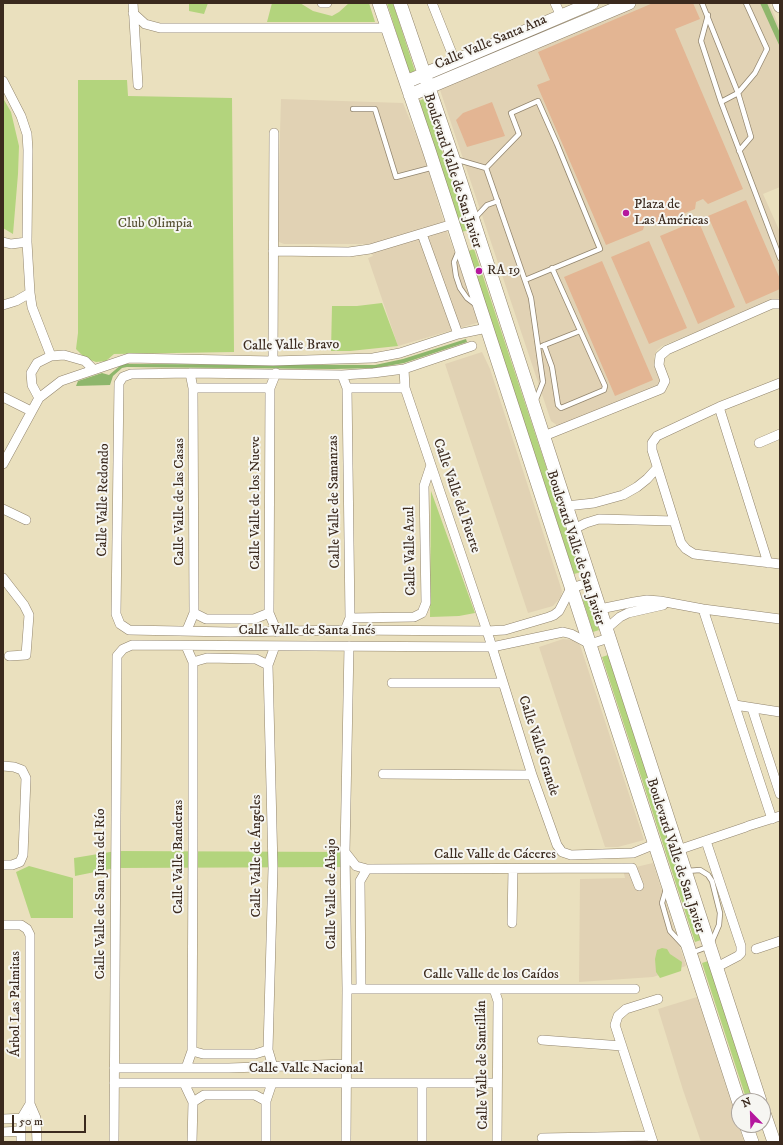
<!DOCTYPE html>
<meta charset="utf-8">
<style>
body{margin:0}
#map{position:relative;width:783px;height:1145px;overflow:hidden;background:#eae0be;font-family:"IM FELL DW Pica",serif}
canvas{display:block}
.frame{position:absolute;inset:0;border:4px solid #3b2a1e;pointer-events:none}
.north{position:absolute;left:731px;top:1093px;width:40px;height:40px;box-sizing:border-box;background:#f6f6f2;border:1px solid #aba49d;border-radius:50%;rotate:337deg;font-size:11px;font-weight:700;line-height:16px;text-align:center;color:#3b2a1e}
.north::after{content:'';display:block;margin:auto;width:14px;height:18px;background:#b5179e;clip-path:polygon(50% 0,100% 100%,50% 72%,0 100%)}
.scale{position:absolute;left:12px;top:1115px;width:74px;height:18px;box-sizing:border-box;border:2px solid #3b2a1e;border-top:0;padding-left:5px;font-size:12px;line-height:14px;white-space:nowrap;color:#3b2a1e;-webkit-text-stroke:3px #f6f6f2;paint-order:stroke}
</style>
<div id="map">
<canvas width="783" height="1145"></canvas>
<div class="frame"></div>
<div class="north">N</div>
<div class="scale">50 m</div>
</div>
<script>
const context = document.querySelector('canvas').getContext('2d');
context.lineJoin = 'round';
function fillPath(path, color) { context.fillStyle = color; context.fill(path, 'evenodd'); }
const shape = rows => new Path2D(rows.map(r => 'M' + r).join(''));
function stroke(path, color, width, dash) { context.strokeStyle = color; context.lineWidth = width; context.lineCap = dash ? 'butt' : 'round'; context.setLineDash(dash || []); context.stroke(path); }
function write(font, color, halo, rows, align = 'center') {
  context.font = font + ' "IM FELL DW Pica",serif'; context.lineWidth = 4; context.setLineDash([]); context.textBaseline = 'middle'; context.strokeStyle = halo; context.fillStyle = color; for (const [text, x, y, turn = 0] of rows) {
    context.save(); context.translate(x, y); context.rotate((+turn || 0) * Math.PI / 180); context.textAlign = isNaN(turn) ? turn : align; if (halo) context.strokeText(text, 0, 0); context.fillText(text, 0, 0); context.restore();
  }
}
fillPath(shape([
 [639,3,769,3,780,28,780,187,763,194,780,232,780,298,662,346,657,350,654,357,654,365,661,384,558,426,551,421,439,87],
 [281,99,403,103,423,152,446,229,480,322,398,346,368,258,373,256,368,244,284,244,279,242,277,236],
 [482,352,490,369,562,591,561,597,553,606,528,613,445,364],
 [563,639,574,640,580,645,644,840,618,847,605,847,539,647],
 [653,863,686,966,653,977,579,982,580,879,625,878,623,870],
 [697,997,744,1142,701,1142,683,1090,658,1009]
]), '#e1d2b4');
fillPath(shape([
 [189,3,208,3,204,14,189,11],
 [272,3,300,3,313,11,332,16,339,12,349,3,369,3,375,22,267,22],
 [387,3,393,3,415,71,409,73],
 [78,80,127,80,128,96,232,98,234,352,114,354,106,361,96,362,85,358,76,349,78,333],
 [3,98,11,112,19,146,18,174,13,234,3,228],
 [425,98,468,230,462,232,419,101],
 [474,249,581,572,574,574,468,251],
 [382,303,398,346,350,351,331,351,332,306,357,306],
 [431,491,475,613,459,616,430,617],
 [588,595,599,630,593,632,582,597],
 [608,655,701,940,695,942,602,657],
 [116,851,345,852,345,867,115,868,75,876,74,858],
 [29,866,73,878,73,918,31,918,16,872],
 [662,948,667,949,670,954,682,962,681,971,660,978,656,972,655,959,657,950],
 [708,961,753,1101,747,1101,702,963]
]), '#b3d47d');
fillPath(shape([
 [760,3,767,3,780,33,780,47],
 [466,339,467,342,404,363,376,368,333,369,127,367,122,368,113,376,110,385,76,386,78,381,102,373,109,375,121,365,125,364,375,365,403,359]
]), '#8eb66c');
fillPath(shape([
 [653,3,693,3,700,19,675,29,743,189,708,204,703,199,696,202,695,209,659,224,653,220,645,223,643,230,606,245,537,85,550,80,538,52],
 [492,102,505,136,467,147,456,120,463,113],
 [746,200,780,279,780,289,746,304,708,216],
 [698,220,735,307,698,324,660,236],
 [649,241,687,328,649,344,611,257],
 [602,261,653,380,615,396,564,277]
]), '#e3b593');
const lane = shape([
 [702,3,738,93,751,137,739,151],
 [708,15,701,41,721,102,780,258],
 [721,102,738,93,755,73,767,49,746,3],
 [353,109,375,109,396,177,434,167],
 [455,159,486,168],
 [486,168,519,134,511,113,538,101,557,144,600,249,525,280],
 [486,168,531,298,543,382,535,402],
 [474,219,487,205,498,201],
 [459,250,454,262,456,276,460,288,467,298,475,304],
 [544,345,552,367,558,405,561,408,604,390,605,386,552,268],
 [542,346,580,331],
 [687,871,700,870,708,875,712,881,720,913,719,925,710,946,691,953],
 [666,889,662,903,670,931,683,945]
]);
const street = shape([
 [133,3,138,85],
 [322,3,327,3],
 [432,3,455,61],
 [555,3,561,16],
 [133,13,145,24,160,28,387,28],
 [3,81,21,116,27,134,28,150,27,242,30,293,32,307,51,356],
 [422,234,458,334],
 [3,242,11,244,27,242],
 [273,251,349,252,370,249,453,224],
 [3,305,16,301,30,293],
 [472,346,404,369,373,373,342,375,190,373,131,374,123,377,119,383,116,614,120,624,129,630,230,632,345,630,487,631,505,630,549,617,554,615,559,611,571,588,591,582],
 [273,361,274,133],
 [404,369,405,388,487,631,532,775,557,845,562,852,571,855,633,853,655,844],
 [276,373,270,388,269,613,277,632],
 [342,375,347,388,350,618,345,630],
 [780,383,719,407,657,436,652,443,652,450,681,543,686,549,694,554,780,564],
 [193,388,270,388],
 [347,388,405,388],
 [3,397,31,411],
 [39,398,32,385,31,373,37,363,51,356,64,355,85,361,93,369],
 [719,407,768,563],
 [544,436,661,389,665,381,659,365,660,356,667,350,772,304,780,304],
 [759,443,780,434],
 [3,464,39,398,61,381,129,358,273,361,373,358,400,353,458,334,487,328],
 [566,506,594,503,623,495,637,487,647,479,657,468],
 [3,509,26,520],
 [574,529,586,523,599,519,674,521],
 [3,578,24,605,29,615,26,655,9,656],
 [600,609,634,602,647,600,660,601,703,609,780,619],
 [703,609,772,819],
 [194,613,206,619,254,619,269,613],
 [350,618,414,617,422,613,426,603,424,486,431,465],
 [606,629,620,617,628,613,663,605],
 [187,630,194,613,193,388,190,373],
 [193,662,207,658,256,659,268,665],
 [392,683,503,683],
 [735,705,780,712],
 [752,708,780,794],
 [3,766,14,767,22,770,26,778,23,855,20,862,12,865,3,865],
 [383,774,532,775],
 [748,826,780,816],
 [706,841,741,946,741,953,738,956,717,967],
 [678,850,746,827],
 [345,852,356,866,367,869,632,868,639,886],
 [512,923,513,869],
 [3,925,21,925,27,929,30,935,30,1104,36,1118,37,1142],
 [756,949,780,941],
 [347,989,635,989],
 [361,989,360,881,367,869],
 [494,989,498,1001,497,1142],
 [542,1040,622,1046],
 [192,1051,203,1054,255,1054,268,1050],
 [273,1067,268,1050,273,868,268,665,275,646],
 [114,1068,229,1068,347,1064],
 [186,1068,192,1051,193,852,193,662,186,646],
 [114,1083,497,1083],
 [184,1083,193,1102,192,1142],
 [193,1102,204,1095,255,1095,266,1101],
 [3,1119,27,1118],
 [3,1132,21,1131],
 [542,1138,651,1136],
 [21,1142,21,1119,30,1104],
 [114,1142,117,656,123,649,132,645,492,647,563,632,571,634,590,644,609,638],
 [266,1142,266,1101,272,1083],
 [346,1142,347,989,345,852,349,646],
 [422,1142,422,1083],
 [653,1142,615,1025,618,1016,626,1009,658,999]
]);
const secondary = shape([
 [379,3,429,150,739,1103],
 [400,3,453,158,760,1101],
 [779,3,780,6],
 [406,82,592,3],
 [410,95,629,3],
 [763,1110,774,1142],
 [746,1125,752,1142]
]);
stroke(lane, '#92856e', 6);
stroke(street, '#92856e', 10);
stroke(secondary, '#92856e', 14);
stroke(lane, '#fff', 4.5);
stroke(street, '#fff', 9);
stroke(secondary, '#fff', 13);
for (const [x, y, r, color] of [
 [626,213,4,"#b5179e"],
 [479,271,4,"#b5179e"]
]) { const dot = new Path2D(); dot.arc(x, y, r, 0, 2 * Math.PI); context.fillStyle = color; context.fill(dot); stroke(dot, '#f6f6f2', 1.5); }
write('14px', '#3b2a1e', '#f6f6f2', [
 ["Calle Valle Santa Ana",491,43,-23],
 ["Boulevard Valle de San Javier",452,171,72],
 ["Calle Valle Bravo",291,346,-1],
 ["Calle Valle del Fuerte",456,496,71],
 ["Calle Valle Redondo",104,500,-89],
 ["Calle Valle de las Casas",180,502,-90],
 ["Calle Valle de Samanzas",335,502,-91],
 ["Calle Valle de los Nueve",256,503,-90],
 ["Boulevard Valle de San Javier",575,548,72],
 ["Calle Valle Azul",411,551,-91],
 ["Calle Valle de Santa Inés",307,631],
 ["Calle Valle Grande",538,746,72],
 ["Calle Valle de Cáceres",495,855],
 ["Calle Valle de Ángeles",257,856,-90],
 ["Boulevard Valle de San Javier",675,856,72],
 ["Calle Valle Banderas",179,857,-90],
 ["Calle Valle de San Juan del Río",101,894,-90],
 ["Calle Valle de Abajo",332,894,-90],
 ["Calle Valle de los Caídos",491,975],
 ["Árbol Las Palmitas",16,1004,-90],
 ["Calle Valle de Santillán",483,1065,-91],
 ["Calle Valle Nacional",306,1069]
]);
write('14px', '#3b2a1e', '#f6f6f2', [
 ["Plaza de",634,205],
 ["Las Américas",634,221],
 ["RA 19",487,271]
], 'left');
write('14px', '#595436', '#f6f6f2', [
 ["Club Olimpia",155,224]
]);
</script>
